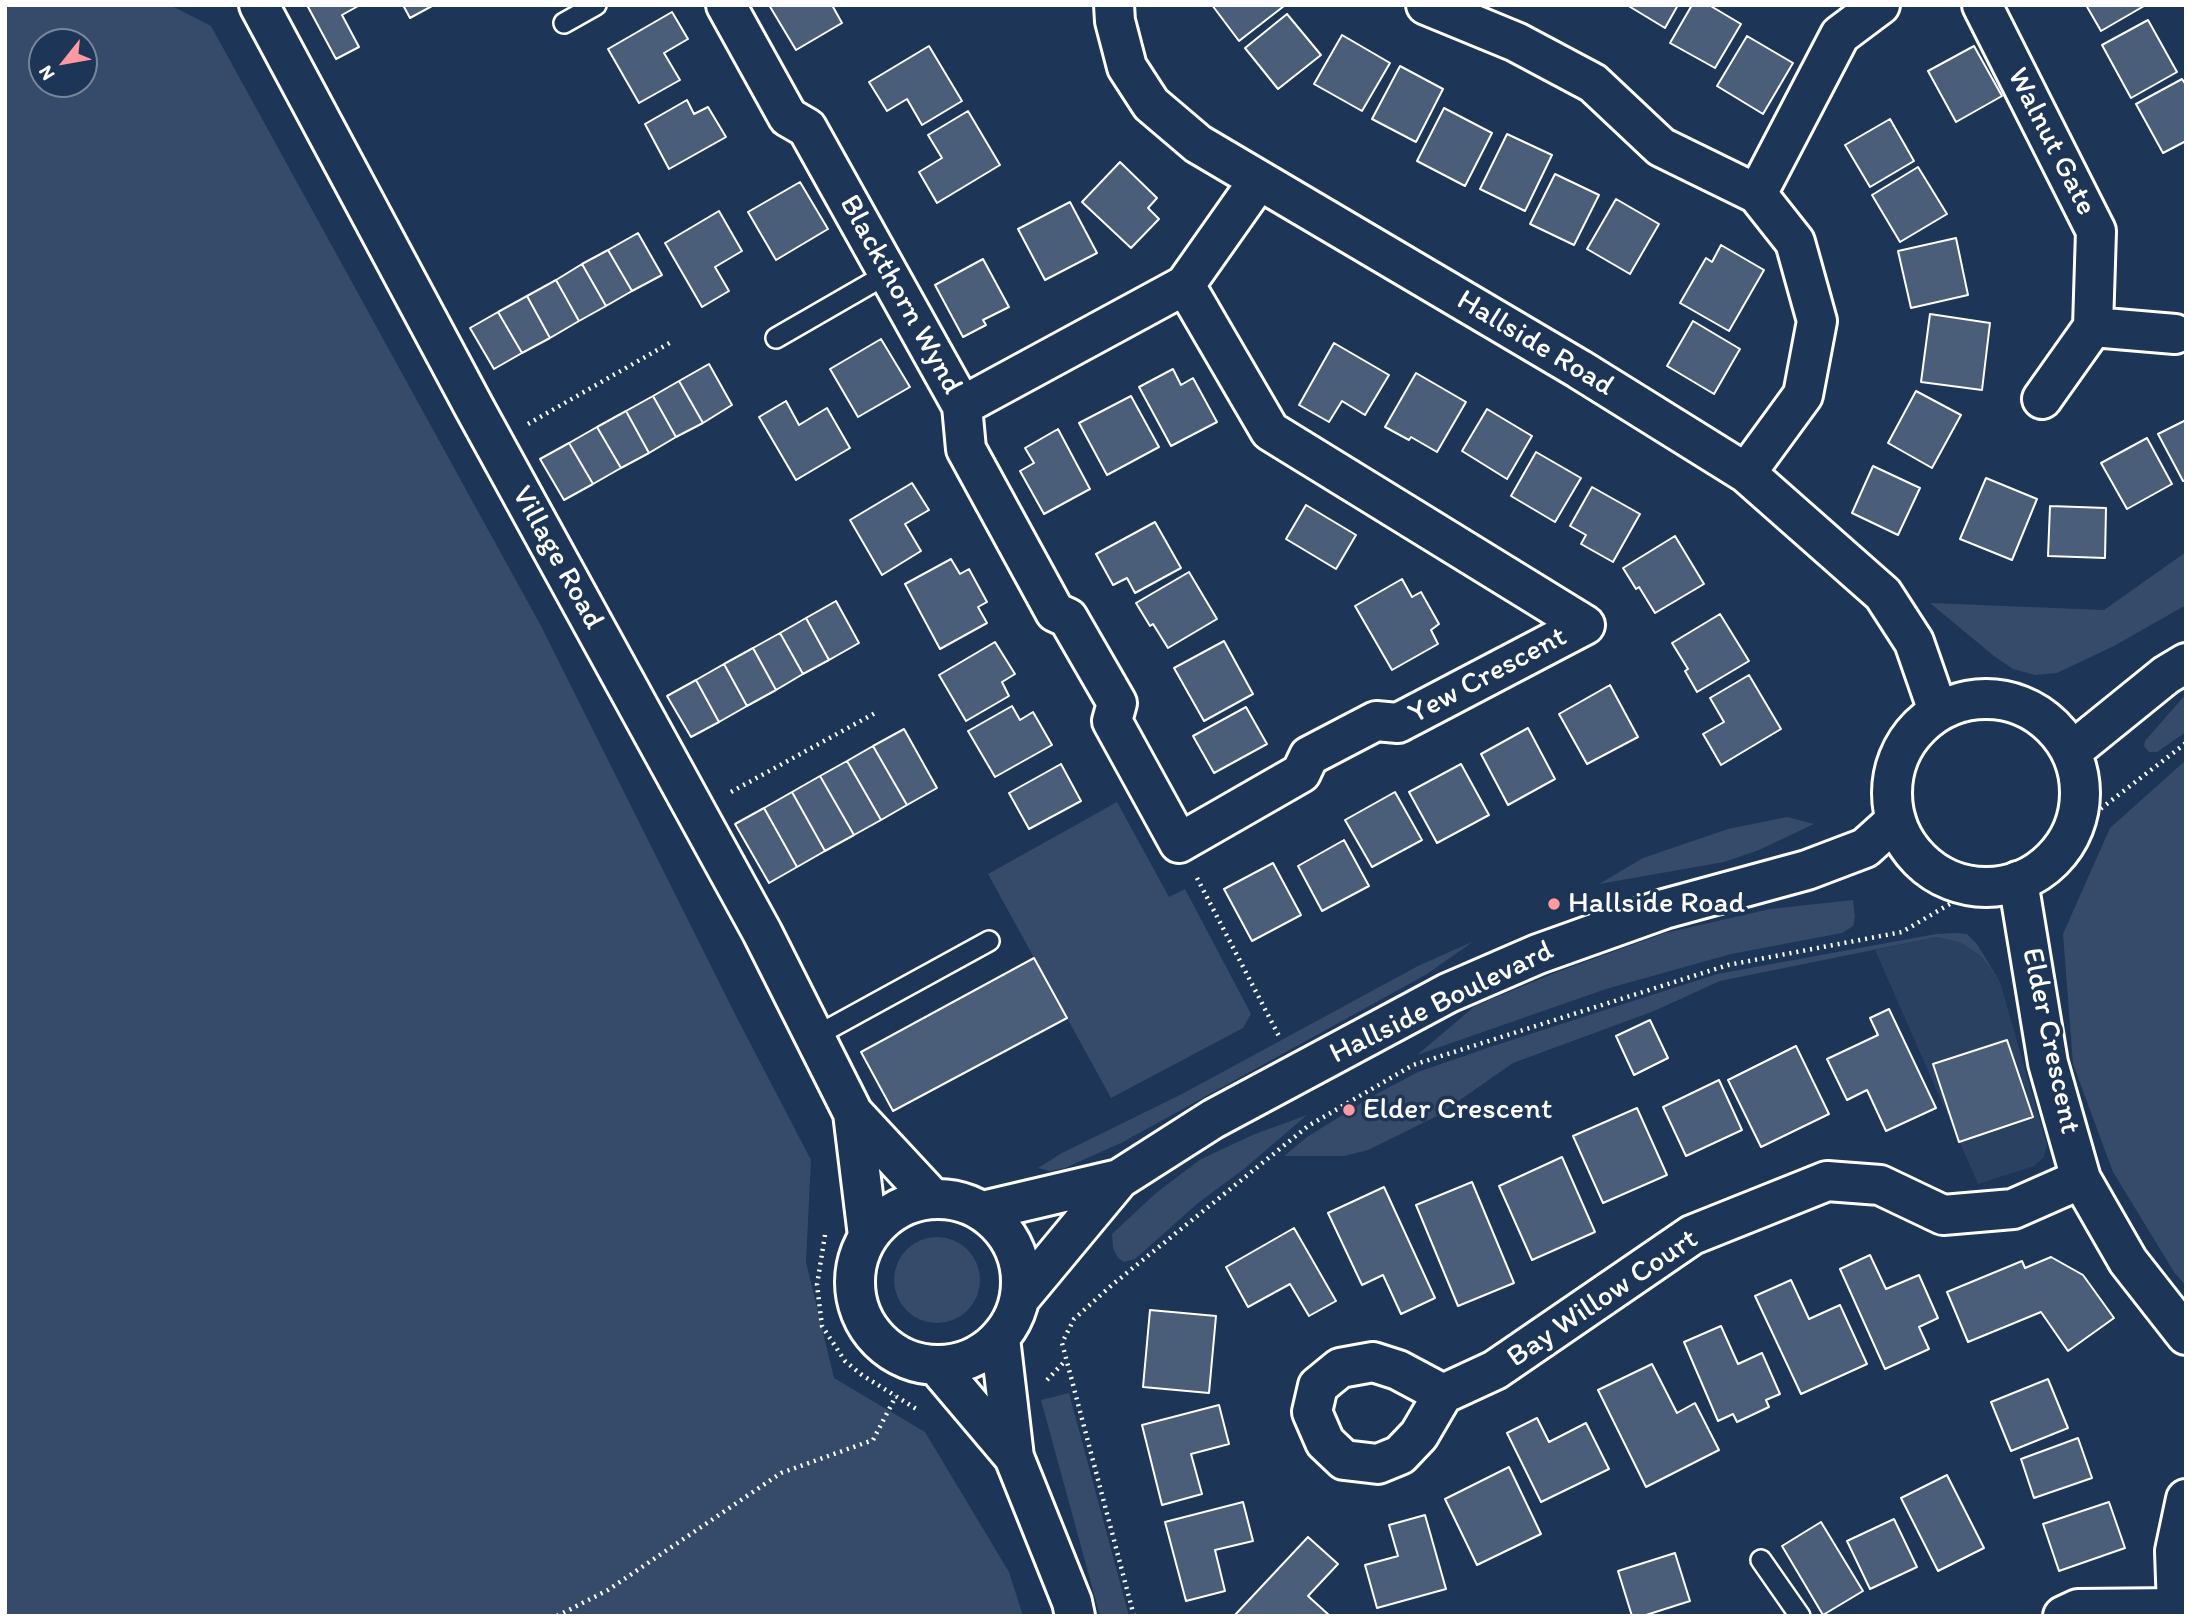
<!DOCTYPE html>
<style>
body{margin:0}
#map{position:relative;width:2191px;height:1621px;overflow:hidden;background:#1d3557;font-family:Itim,sans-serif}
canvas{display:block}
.frame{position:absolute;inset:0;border:7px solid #fff;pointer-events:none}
.north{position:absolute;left:28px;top:28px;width:70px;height:70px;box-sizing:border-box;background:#1d3557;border:2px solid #77869a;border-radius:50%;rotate:239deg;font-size:19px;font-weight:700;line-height:28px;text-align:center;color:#fff}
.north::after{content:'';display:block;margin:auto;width:24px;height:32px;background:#ff9aa2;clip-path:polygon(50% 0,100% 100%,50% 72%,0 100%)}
</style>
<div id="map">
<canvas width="2191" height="1621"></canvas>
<div class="frame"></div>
<div class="north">N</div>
</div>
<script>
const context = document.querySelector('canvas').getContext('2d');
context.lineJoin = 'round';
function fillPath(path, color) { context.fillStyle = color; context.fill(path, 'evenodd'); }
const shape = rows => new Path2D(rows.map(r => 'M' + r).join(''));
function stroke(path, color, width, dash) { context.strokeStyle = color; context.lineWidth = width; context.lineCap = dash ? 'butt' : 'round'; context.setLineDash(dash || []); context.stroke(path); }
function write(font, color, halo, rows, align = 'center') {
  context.font = font + ' Itim,sans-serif'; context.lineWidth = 7; context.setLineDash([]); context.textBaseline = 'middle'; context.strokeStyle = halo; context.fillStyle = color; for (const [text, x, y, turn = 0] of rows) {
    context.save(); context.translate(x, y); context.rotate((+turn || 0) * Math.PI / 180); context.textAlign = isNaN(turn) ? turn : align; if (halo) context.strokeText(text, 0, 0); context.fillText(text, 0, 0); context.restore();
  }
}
fillPath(shape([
 [1937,937,1961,943,1982,957,2000,982,2047,1145,2044,1157,2034,1166,1978,1184,1875,950]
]), '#2a4161');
fillPath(shape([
 [5,5,170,5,211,26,541,626,736,1016,811,1160,806,1262,834,1378,925,1432,1009,1572,1023,1616,5,1616],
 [42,42,84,42,84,84,42,84],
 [2186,552,2186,605,2114,646,2057,673,2035,675,2013,669,1994,656,1930,603,2104,610],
 [2186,694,2186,732,2157,752,2149,752,2144,746,2145,741],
 [2186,760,2186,1286,2174,1272,2113,1172,2073,1064,2063,934,2110,828],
 [1117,802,1169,897,1185,889,1251,1014,1243,1028,1111,1098,988,874],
 [1787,817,1814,824,1759,850,1724,862,1599,884,1643,858,1728,829],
 [1853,900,1855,917,1853,926,1842,933,1731,954,1606,989,1417,1055,1475,1006,1557,972,1665,933,1770,909],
 [1955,933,1967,934,1977,944,2000,982,1982,957,1961,943,1937,937,1720,981,1654,1011,1513,1063,1437,1116,1368,1150,1344,1156,1284,1156,1307,1137,1371,1097,1418,1072,1490,1047,1717,974,1936,934],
 [1474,941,1427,974,1123,1142,1065,1168,1049,1171,1038,1168,1062,1153,1182,1094,1418,966],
 [1307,1115,1244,1169,1198,1203,1135,1259,1124,1262,1118,1258,1113,1248,1112,1234,1156,1193,1201,1159,1255,1134],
 '894 1280a43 43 0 1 1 86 0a43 43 0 1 1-86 0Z',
 [1069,1393,1129,1616,1100,1616,1041,1400]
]), '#364b69');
const building = shape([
 [307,5,360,5,342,15,359,47,336,59,307,5],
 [403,5,432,5,432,6,410,18,403,5],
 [769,5,832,5,842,23,796,50,769,5],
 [1212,5,1284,5,1284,6,1239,41,1212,5],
 [1627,5,1678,5,1665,28,1627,5],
 [1692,5,1709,5,1741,24,1715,68,1670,43,1692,5],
 [2086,5,2143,5,2144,6,2101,31,2086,5],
 [672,12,688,39,664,53,680,80,639,103,608,49,672,12],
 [1287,14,1321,55,1278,89,1245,48,1287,14],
 [2148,20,2177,72,2131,98,2102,45,2148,20],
 [1342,35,1390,63,1362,111,1314,84,1342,35],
 [1747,36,1793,63,1763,114,1717,86,1747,36],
 [929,46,962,101,922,125,907,99,887,111,869,82,929,46],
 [1974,46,2002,96,1956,122,1928,71,1974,46],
 [1400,66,1443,89,1416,142,1372,119,1400,66],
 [2182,79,2186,85,2186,141,2163,153,2136,104,2182,79],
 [687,100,694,114,708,107,726,137,669,169,645,124,687,100],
 [1444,108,1492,133,1465,186,1417,161,1444,108],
 [968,111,1000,165,937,203,919,172,942,158,928,135,968,111],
 [1890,119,1914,161,1870,187,1845,145,1890,119],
 [1507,134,1552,155,1525,211,1480,189,1507,134],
 [1120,162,1157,198,1148,208,1159,219,1131,248,1082,202,1120,162],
 [1918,167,1947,214,1900,242,1872,195,1918,167],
 [1555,174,1599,195,1574,245,1530,224,1555,174],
 [800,182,828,229,776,260,748,212,800,182],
 [1616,199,1659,224,1630,274,1587,249,1616,199],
 [1070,202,1097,253,1045,280,1018,229,1070,202],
 [719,211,742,251,715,267,729,291,702,307,665,243,719,211],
 [638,233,662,275,632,291,608,250,638,233],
 [1956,238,1968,295,1911,308,1898,251,1956,238],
 [1721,245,1764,270,1729,331,1680,303,1706,258,1712,262,1721,245],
 [608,250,632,291,606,306,582,264,608,250],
 [983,259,1009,307,983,320,986,325,963,337,935,285,983,259],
 [582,264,606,306,579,321,556,280,582,264],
 [556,280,579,321,550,338,527,296,556,280],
 [527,296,550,338,522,353,498,312,527,296],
 [498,312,522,353,494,369,470,328,498,312],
 [1930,314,1990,323,1982,390,1921,382,1930,314],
 [1693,321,1740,349,1714,394,1667,366,1693,321],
 [881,339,910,387,858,417,830,369,881,339],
 [1334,343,1389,375,1365,415,1342,401,1329,422,1299,405,1334,343],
 [709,364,732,405,703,423,679,381,709,364],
 [1173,369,1181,385,1193,378,1217,422,1171,446,1139,387,1173,369],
 [1416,373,1466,402,1437,452,1411,437,1409,440,1385,427,1416,373],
 [679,381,703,423,676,437,653,396,679,381],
 [1916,391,1961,415,1932,468,1888,443,1916,391],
 [653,396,676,437,649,453,626,411,653,396],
 [1131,396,1159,447,1107,475,1079,423,1131,396],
 [786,401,799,425,827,408,850,448,796,480,759,417,786,401],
 [1487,409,1532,436,1507,479,1462,451,1487,409],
 [626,411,649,453,621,468,597,427,626,411],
 [2186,420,2186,480,2183,481,2158,434,2186,420],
 [597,427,621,468,593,484,569,443,597,427],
 [1058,429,1090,489,1044,514,1020,471,1034,463,1025,448,1058,429],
 [2147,438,2172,484,2127,509,2101,463,2147,438],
 [569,443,593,484,564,500,540,459,569,443],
 [1536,452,1581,478,1555,522,1511,496,1536,452],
 [1873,466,1920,488,1898,535,1852,513,1873,466],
 [1986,478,2037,499,2012,560,1960,539,1986,478],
 [912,483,929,510,905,524,921,551,882,575,850,520,912,483],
 [1592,487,1640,514,1613,562,1581,544,1586,535,1570,526,1592,487],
 [1306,505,1356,535,1336,569,1286,539,1306,505],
 [2050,506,2106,508,2105,558,2048,556,2050,506],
 [1155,522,1181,568,1135,593,1127,578,1113,585,1096,554,1155,522],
 [1675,536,1704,584,1655,613,1639,587,1636,589,1623,568,1675,536],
 [951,559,960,574,969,569,987,602,978,607,987,623,940,649,905,584,951,559],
 [1189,572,1217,619,1168,648,1153,624,1150,626,1136,603,1189,572],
 [1402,579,1412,597,1421,592,1439,624,1431,630,1438,644,1392,670,1355,606,1402,579],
 [836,601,859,643,829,660,806,618,836,601],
 [1720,614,1749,661,1697,692,1685,671,1688,669,1672,643,1720,614],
 [806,618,829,660,803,674,780,633,806,618],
 [780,633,803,674,776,690,753,648,780,633],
 [1224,641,1253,694,1204,721,1174,668,1224,641],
 [995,642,1015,674,1002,682,1009,696,966,721,939,675,995,642],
 [753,648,776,690,747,706,724,664,753,648],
 [724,664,747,706,719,722,696,680,724,664],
 [1749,675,1781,729,1721,765,1703,734,1724,722,1710,698,1749,675],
 [696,680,719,722,691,737,667,696,696,680],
 [1610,685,1638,737,1587,764,1559,714,1610,685],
 [1012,706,1020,720,1033,712,1052,745,995,777,968,731,1012,706],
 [1246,707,1267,744,1214,773,1193,736,1246,707],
 [1528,728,1555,779,1508,805,1481,754,1528,728],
 [904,729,937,788,907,805,873,746,904,729],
 [873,746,907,805,881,820,847,761,873,746],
 [847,761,881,820,854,835,820,776,847,761],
 [1061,764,1081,801,1029,829,1009,793,1061,764],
 [1461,764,1489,815,1437,843,1409,792,1461,764],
 [820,776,854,835,825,851,792,792,820,776],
 [792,792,825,851,797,867,764,808,792,792],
 [1395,792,1422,840,1372,867,1345,820,1395,792],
 [764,808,797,867,769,883,735,824,764,808],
 [1344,840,1369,886,1322,911,1298,866,1344,840],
 [1273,863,1301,915,1252,941,1224,889,1273,863],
 [1034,958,1067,1018,893,1111,861,1052,1034,958],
 [1889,1009,1936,1108,1886,1131,1867,1090,1847,1100,1827,1059,1878,1035,1870,1018,1889,1009],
 [1650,1020,1668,1058,1634,1075,1616,1036,1650,1020],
 [2007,1040,2033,1117,1959,1142,1933,1064,2007,1040],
 [1796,1046,1829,1114,1761,1147,1728,1080,1796,1046],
 [1719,1080,1742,1130,1686,1156,1663,1107,1719,1080],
 [1637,1108,1667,1175,1603,1203,1573,1136,1637,1108],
 [1562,1157,1595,1232,1532,1260,1499,1186,1562,1157],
 [1472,1182,1514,1283,1458,1306,1416,1205,1472,1182],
 [1384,1187,1435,1298,1401,1314,1383,1275,1362,1285,1328,1213,1384,1187],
 [1294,1228,1336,1301,1309,1316,1290,1284,1248,1307,1226,1267,1294,1228],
 [1870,1255,1886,1289,1919,1275,1938,1318,1919,1327,1929,1349,1885,1369,1840,1269,1870,1255],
 [2051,1257,2083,1275,2114,1318,2068,1351,2041,1312,1968,1342,1947,1292,2022,1261,2025,1268,2051,1257],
 [1791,1280,1809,1319,1840,1305,1867,1364,1801,1394,1755,1296,1791,1280],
 [1150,1310,1216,1316,1209,1393,1143,1387,1150,1310],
 [1721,1326,1738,1364,1762,1353,1780,1394,1766,1400,1769,1407,1737,1422,1733,1414,1718,1421,1684,1342,1721,1326],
 [1652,1364,1677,1413,1695,1403,1719,1450,1646,1487,1598,1390,1652,1364],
 [2048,1379,2068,1428,2011,1451,1991,1402,2048,1379],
 [1219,1405,1229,1444,1191,1454,1202,1494,1162,1505,1142,1425,1219,1405],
 [1537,1418,1549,1442,1586,1423,1609,1469,1541,1502,1507,1433,1537,1418],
 [2078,1438,2092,1478,2034,1498,2021,1459,2078,1438],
 [1509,1467,1541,1534,1477,1565,1445,1499,1509,1467],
 [1947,1475,1984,1548,1938,1571,1901,1498,1947,1475],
 [1243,1502,1253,1541,1215,1550,1225,1591,1186,1601,1165,1522,1243,1502],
 [2109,1502,2125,1548,2059,1571,2043,1524,2109,1502],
 [1425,1515,1446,1589,1377,1608,1365,1565,1398,1556,1389,1525,1425,1515],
 [1894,1519,1917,1567,1870,1589,1847,1541,1894,1519],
 [1821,1522,1863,1591,1823,1615,1782,1546,1821,1522],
 [1308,1537,1338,1564,1308,1596,1330,1616,1234,1616,1308,1537],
 [1675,1553,1690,1601,1643,1616,1632,1616,1618,1571,1675,1553]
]);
fillPath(building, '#4a5d79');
stroke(building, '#fff', 2);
const lane = shape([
 [564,23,596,5],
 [776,338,887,274],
 [814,1037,989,941],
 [1761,1560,1800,1616]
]);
const street = shape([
 [259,5,474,407,762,932,853,1113,932,1198],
 [726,5,788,117,807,128,962,406,966,449,1055,612,1068,618,1117,703,1112,721,1179,843,1301,773,1309,756,1376,721,1398,723,1585,625,1270,431,1185,285],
 [1114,5,1115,21,1127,67,1151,104,1198,144,1579,369,1746,473,1883,594,1914,642,1938,711],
 [1426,5,1516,42,1593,83,1661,147,1757,194,1795,242,1817,321,1803,395,1746,473],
 [1982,5,2096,231,2093,327,2042,399],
 [1757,194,1840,35,1880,5],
 [2093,327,2175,334],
 [962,406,1185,285,1259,180],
 [2018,881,2048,1063,2081,1179,2128,1261,2186,1335],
 [853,1113,868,1236],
 [1443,1394,1398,1370,1373,1362,1340,1368,1318,1386,1312,1412,1325,1442,1344,1460,1378,1464,1400,1455,1419,1435,1443,1394,1495,1370,1692,1235,1827,1181,1880,1185,1943,1215,2013,1209,2081,1179],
 [2063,1616,2078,1609,2177,1608],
 [2182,1616,2177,1608,2175,1551,2186,1499]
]);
const secondary = shape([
 '1892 793a94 94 0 1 1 188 0a94 94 0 1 1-188 0Z',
 [2071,752,2166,675,2186,663],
 '855 1282a83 83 0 1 1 166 0a83 83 0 1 1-166 0Z',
 [983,1211,1119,1179],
 [1021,1297,1119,1179,1213,1119,1448,993,1538,954,1664,909,1807,870,1865,848,1896,820],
 [1000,1338,1014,1457,1072,1602,1075,1616],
 [937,1366,1014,1457]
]);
stroke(lane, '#fff', 24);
stroke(street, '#fff', 44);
stroke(secondary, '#fff', 44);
stroke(shape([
 [528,424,673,341],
 [731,792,877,712],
 [2073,830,2186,743],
 [1197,878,1280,1038],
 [825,1235,817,1285,822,1326,845,1361,862,1375,918,1410],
 [1047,1380,1065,1361],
 [557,1616,608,1590,781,1473,873,1440,896,1396],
 [1134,1616,1062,1343,1074,1319,1112,1285,1308,1126,1413,1065,1728,965,1902,932,1977,888]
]), '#fff', 4.5, [2, 5]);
stroke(lane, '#1d3557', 19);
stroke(street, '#1d3557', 38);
stroke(secondary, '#1d3557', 38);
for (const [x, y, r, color] of [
 [1554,904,7,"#ff9aa2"],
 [1349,1110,7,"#ff9aa2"]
]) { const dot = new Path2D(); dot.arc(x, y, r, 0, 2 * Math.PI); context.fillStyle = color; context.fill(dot); stroke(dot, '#1d3557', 2.5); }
write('30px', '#fff', '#1d3557', [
 ["Walnut Gate",2051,142,63],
 ["Blackthorn Wynd",900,295,61],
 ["Hallside Road",1535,344,31],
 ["Village Road",557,558,61],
 ["Yew Crescent",1488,676,-28],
 ["Hallside Boulevard",1442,1003,-26],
 ["Elder Crescent",2050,1041,78],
 ["Bay Willow Court",1603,1299,-34]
]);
write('30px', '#fff', '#1d3557', [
 ["Hallside Road",1568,904],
 ["Elder Crescent",1363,1110]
], 'left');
</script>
